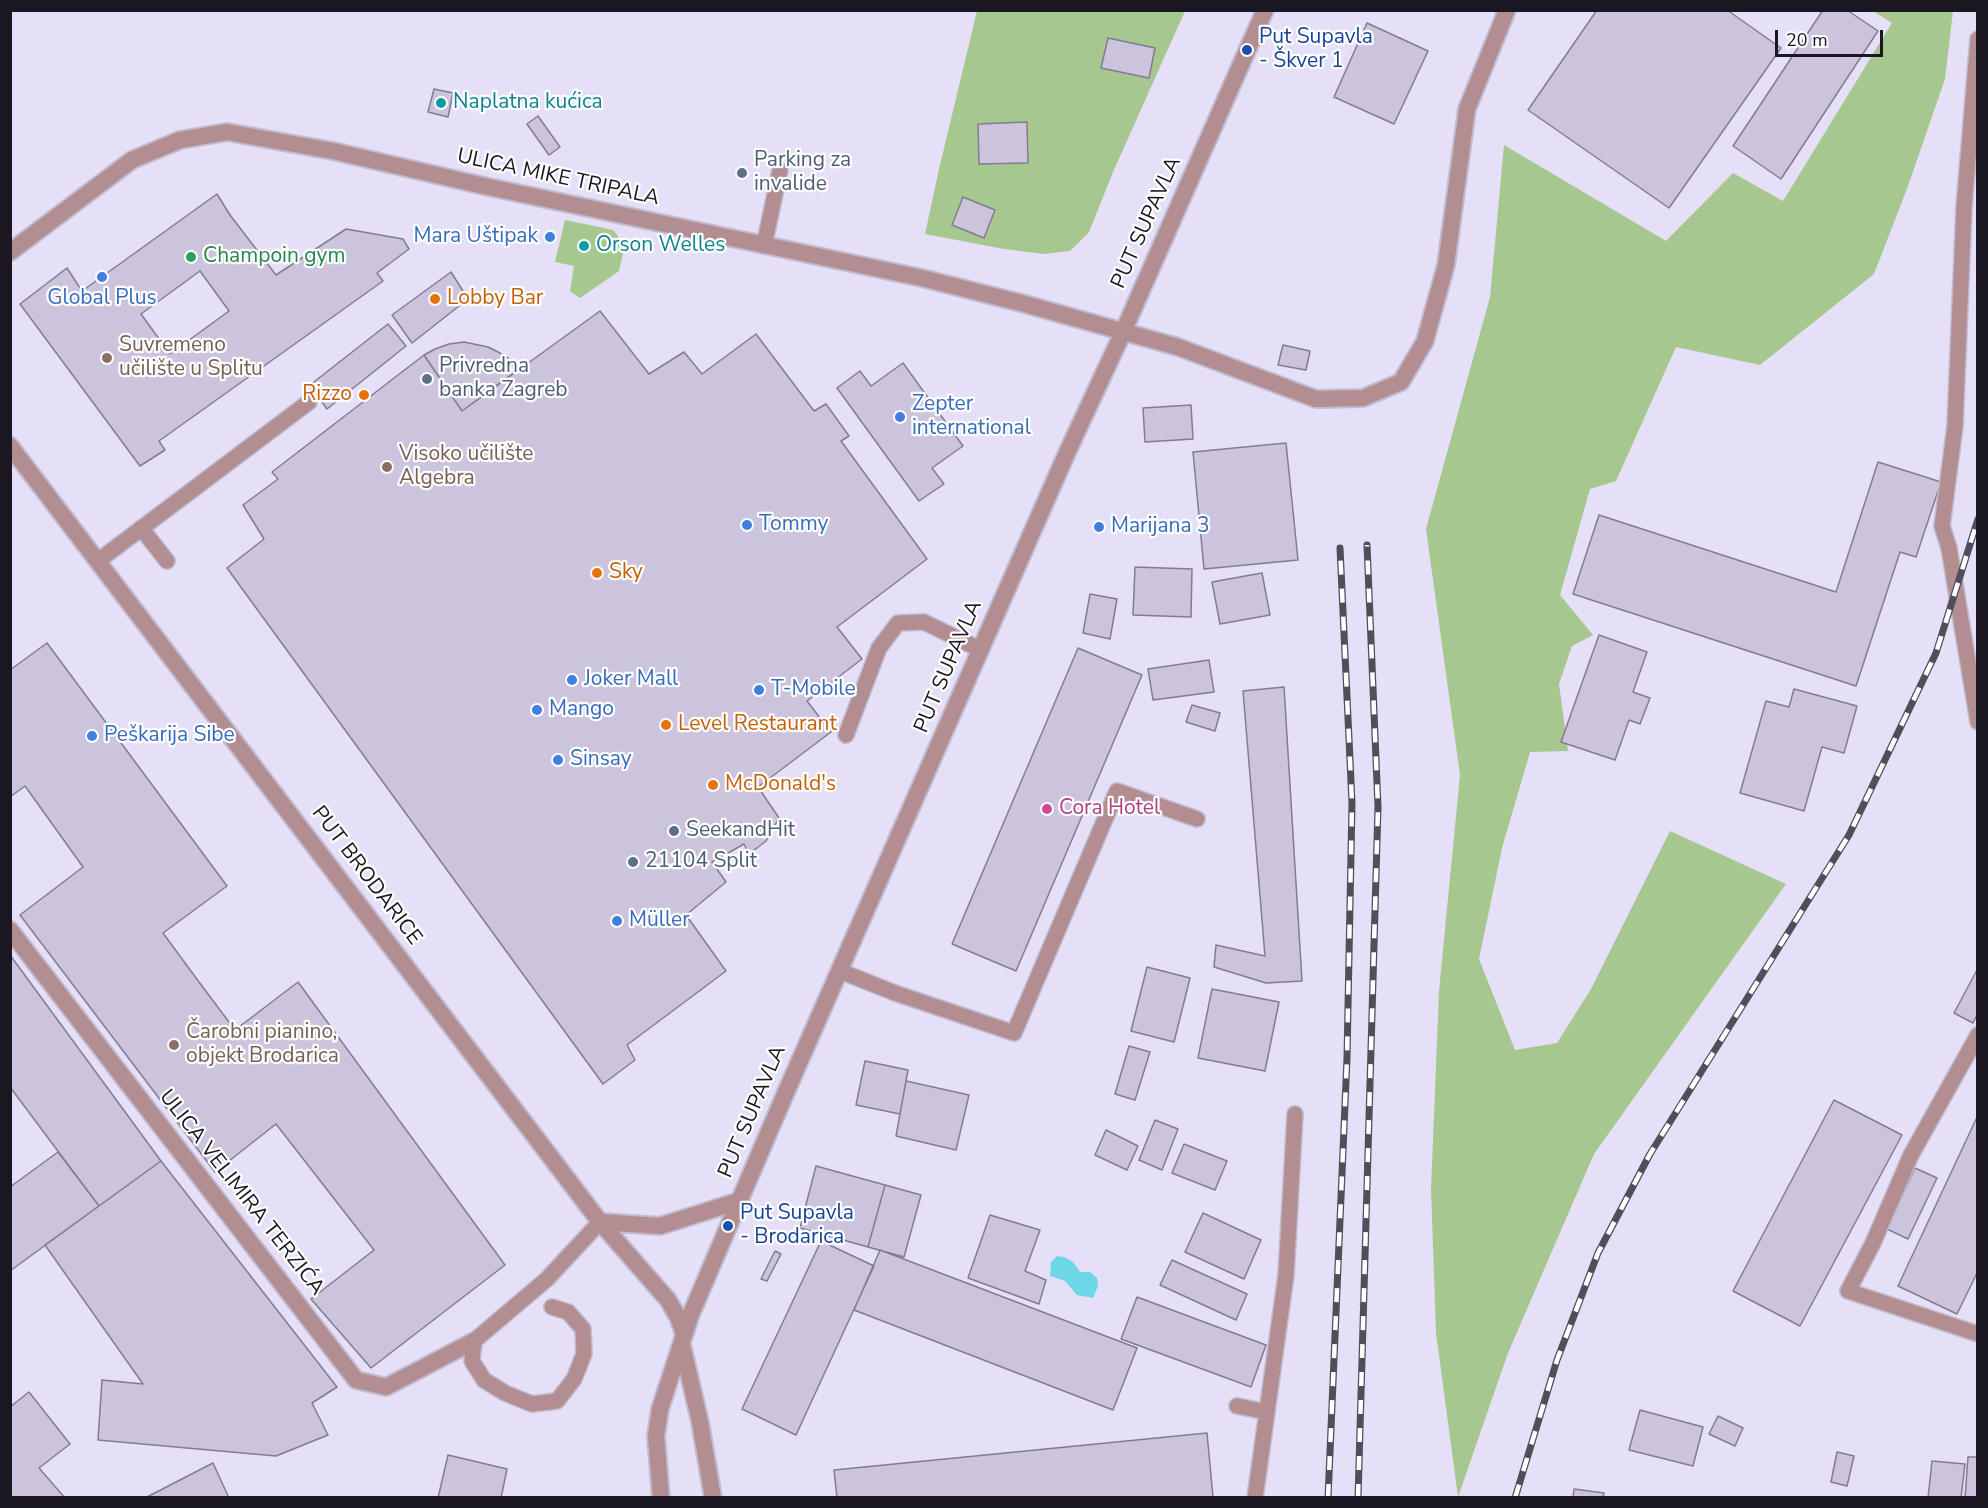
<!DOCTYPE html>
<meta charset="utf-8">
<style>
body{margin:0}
#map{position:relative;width:1988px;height:1508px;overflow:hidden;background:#e5dff7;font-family:"Nunito Sans",sans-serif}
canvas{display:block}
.frame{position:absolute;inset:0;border:12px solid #1a1720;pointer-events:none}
.scale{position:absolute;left:1775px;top:30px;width:108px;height:27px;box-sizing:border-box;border:3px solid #1a1720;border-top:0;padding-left:8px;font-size:18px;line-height:21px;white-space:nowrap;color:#1a1720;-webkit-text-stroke:4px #fff;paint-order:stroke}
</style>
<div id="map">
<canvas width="1988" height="1508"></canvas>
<div class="frame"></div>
<div class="scale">20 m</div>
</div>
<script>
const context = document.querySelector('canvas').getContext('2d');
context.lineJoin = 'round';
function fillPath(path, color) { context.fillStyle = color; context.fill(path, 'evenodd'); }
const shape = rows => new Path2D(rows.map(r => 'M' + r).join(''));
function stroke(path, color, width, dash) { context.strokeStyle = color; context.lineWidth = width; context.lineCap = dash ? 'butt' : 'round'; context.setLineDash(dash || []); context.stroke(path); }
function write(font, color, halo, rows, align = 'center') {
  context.font = font + ' "Nunito Sans",sans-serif'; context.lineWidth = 4.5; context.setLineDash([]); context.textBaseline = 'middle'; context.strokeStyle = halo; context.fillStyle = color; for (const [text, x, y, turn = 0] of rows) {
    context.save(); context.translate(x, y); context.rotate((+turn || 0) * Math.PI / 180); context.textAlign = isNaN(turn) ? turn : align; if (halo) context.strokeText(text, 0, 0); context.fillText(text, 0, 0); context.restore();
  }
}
fillPath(shape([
 [977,11,1185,11,1113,172,1089,232,1070,251,1044,254,1004,249,925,234,939,169],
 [1873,11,1953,11,1945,79,1908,186,1874,274,1760,365,1676,347,1616,481,1590,489,1560,595,1593,635,1572,646,1559,684,1568,751,1530,752,1502,848,1479,959,1515,1050,1557,1043,1591,989,1670,831,1786,884,1594,1154,1508,1353,1458,1497,1436,1333,1431,1189,1439,991,1460,775,1426,529,1490,297,1504,145,1666,241,1733,173,1783,201,1892,23],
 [565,220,613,230,625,245,619,271,580,298,570,291,574,266,555,262]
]), '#a6c88f');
fillPath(shape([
 [1057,1256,1064,1257,1073,1262,1080,1272,1090,1272,1097,1278,1098,1286,1093,1298,1077,1295,1065,1281,1050,1276,1051,1262]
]), '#6cd7e6');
const building = shape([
 [1597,10,1727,10,1781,48,1669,208,1528,110,1597,10],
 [1823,10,1847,10,1878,31,1781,179,1733,146,1823,10],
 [1367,23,1428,51,1394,124,1334,97,1367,23],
 [1108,38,1155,48,1149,78,1101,68,1108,38],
 [434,89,453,93,448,117,428,112,434,89],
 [538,116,560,147,549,155,527,124,538,116],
 [1027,122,1028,163,979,164,978,124,1027,122],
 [217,194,230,215,276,275,346,229,403,239,409,249,377,273,383,281,159,441,165,450,140,466,20,304,67,268,82,291,217,194],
 [200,271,229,311,170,354,141,314,200,271],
 [963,197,995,210,984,238,952,225,963,197],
 [451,272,468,299,412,343,392,315,451,272],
 [600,311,649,374,684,352,702,374,756,334,814,411,826,404,849,436,841,441,927,559,837,627,862,659,807,701,831,732,758,787,779,818,766,841,749,854,744,844,712,862,726,882,686,915,726,971,627,1045,635,1060,603,1084,227,568,264,539,243,505,278,479,272,472,424,355,462,411,600,311],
 [388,324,406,346,327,409,310,385,388,324],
 [464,342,488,347,498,352,508,358,516,371,462,411,424,355,435,349,449,344,464,342],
 [1283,345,1310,351,1306,370,1278,365,1283,345],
 [903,363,963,446,932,468,944,484,919,501,837,388,860,371,871,386,903,363],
 [1191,405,1193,439,1145,442,1143,408,1191,405],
 [1286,443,1298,560,1204,569,1193,452,1286,443],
 [1878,462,1941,482,1916,557,1900,552,1856,686,1573,594,1599,515,1836,592,1878,462],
 [1135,567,1192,569,1191,617,1133,615,1135,567],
 [1262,573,1270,615,1220,624,1212,582,1262,573],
 [1090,594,1117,599,1110,639,1083,633,1090,594],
 [1599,635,1647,652,1633,692,1650,698,1640,724,1629,720,1615,760,1561,742,1599,635],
 [47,643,227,886,163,933,199,982,235,1030,298,982,505,1265,371,1368,311,1299,374,1250,276,1124,215,1172,20,915,83,867,25,786,10,797,10,670,47,643],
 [1078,648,1142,675,1016,971,952,944,1078,648],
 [1209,660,1214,692,1153,700,1148,669,1209,660],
 [1284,687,1302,981,1266,983,1214,967,1216,945,1265,956,1243,691,1284,687],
 [1794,689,1857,706,1844,753,1822,747,1804,811,1740,793,1766,701,1789,707,1794,689],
 [1192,705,1220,713,1215,731,1186,722,1192,705],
 [10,955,161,1161,99,1206,10,1087,10,955],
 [1147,967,1190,978,1174,1042,1131,1031,1147,967],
 [1978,968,1978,1013,1973,1023,1954,1013,1978,968],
 [1212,989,1279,1002,1265,1071,1198,1058,1212,989],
 [1129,1046,1150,1052,1135,1100,1115,1094,1129,1046],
 [865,1061,908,1070,900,1114,856,1105,865,1061],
 [906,1081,969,1095,956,1150,896,1136,906,1081],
 [1834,1100,1902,1135,1800,1326,1733,1291,1834,1100],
 [1978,1115,1978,1271,1957,1314,1898,1286,1978,1115],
 [1155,1120,1178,1129,1162,1170,1139,1160,1155,1120],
 [1106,1130,1138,1146,1127,1170,1095,1155,1106,1130],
 [1184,1144,1227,1161,1215,1190,1172,1173,1184,1144],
 [58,1152,99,1206,10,1271,10,1187,58,1152],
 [161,1161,337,1387,312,1403,328,1435,276,1456,98,1440,102,1380,143,1384,45,1245,161,1161],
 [816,1166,885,1185,868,1247,800,1228,816,1166],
 [1915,1168,1937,1178,1908,1239,1887,1229,1915,1168],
 [885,1185,921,1195,904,1257,868,1247,885,1185],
 [1203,1213,1261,1240,1244,1279,1185,1252,1203,1213],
 [990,1215,1040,1230,1025,1271,1046,1280,1039,1304,968,1278,990,1215],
 [821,1241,874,1266,796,1435,742,1409,821,1241],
 [880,1250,1137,1348,1113,1410,854,1310,880,1250],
 [775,1251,781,1254,767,1281,761,1279,775,1251],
 [1172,1260,1247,1294,1236,1320,1160,1285,1172,1260],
 [1137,1297,1266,1345,1251,1387,1121,1339,1137,1297],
 [29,1392,70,1444,39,1468,65,1498,10,1498,10,1407,29,1392],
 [1640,1410,1703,1427,1693,1466,1629,1450,1640,1410],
 [1718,1416,1743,1428,1735,1446,1709,1434,1718,1416],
 [1207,1433,1213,1497,837,1498,834,1470,1207,1433],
 [1837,1452,1854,1456,1847,1486,1831,1482,1837,1452],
 [448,1455,507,1469,501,1498,438,1498,448,1455],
 [1968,1457,1978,1457,1978,1498,1965,1498,1968,1457],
 [1932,1461,1965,1464,1961,1498,1928,1498,1932,1461],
 [213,1463,229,1498,145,1498,213,1463],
 [1574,1489,1604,1493,1603,1498,1573,1498,1574,1489]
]);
fillPath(building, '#cbc4dc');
stroke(building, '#827c92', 1.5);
const service = shape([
 [1978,39,1964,207,1955,426,1942,526,1949,548,1978,722],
 [764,246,780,170],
 [141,528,167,561],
 [98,561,309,402],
 [846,735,879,648,898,623,924,622,981,650],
 [840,971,895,993,1014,1033,1117,791,1197,819],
 [1978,1035,1911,1155,1873,1243,1848,1291,1978,1334],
 [552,1307,568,1312,583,1329,584,1354,574,1379,557,1401,532,1404,505,1393,484,1380,472,1361,474,1341,547,1279,600,1222],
 [1237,1406,1267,1412],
 [1255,1498,1286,1275,1295,1114]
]);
const pedestrian = shape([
 [10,930,356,1380,386,1387,474,1341]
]);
const minor = shape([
 [10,252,132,160,180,140,227,132,333,151,484,186,922,278,1025,304,1178,347,1316,399,1363,398,1401,382,1425,341,1446,265,1467,109,1507,10],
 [10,446,600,1222,668,1300,678,1317,684,1334],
 [600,1222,660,1226,739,1201],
 [682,1345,700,1422,713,1498],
 [661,1498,656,1436,660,1409,691,1314,783,1099,1066,455,1124,330,1265,10]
]);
stroke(service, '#c0bbd0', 18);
stroke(pedestrian, '#c0bbd0', 20);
stroke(minor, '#c0bbd0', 20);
stroke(service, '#b38e90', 15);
stroke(pedestrian, '#b38e90', 16);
stroke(minor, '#b38e90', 16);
const rail = shape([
 [1328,1498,1347,1058,1352,803,1340,548],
 [1358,1498,1378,807,1367,545],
 [1515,1498,1557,1360,1598,1253,1650,1154,1849,835,1936,653,1978,519]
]);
stroke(rail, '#514d5a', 7);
stroke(rail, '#fff', 4.5, [14]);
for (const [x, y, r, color] of [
 [1247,50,6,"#1a4fb4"],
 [441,103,6,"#0f9aa8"],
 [742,173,6,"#5c6f8a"],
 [550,237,6,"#3f7fe0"],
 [584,246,6,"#0f9aa8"],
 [191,257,6,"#2e9e5b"],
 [102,277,6,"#3f7fe0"],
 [435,299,6,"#e8710a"],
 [107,358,6,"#8d6e63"],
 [427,379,6,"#5c6f8a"],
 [364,395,6,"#e8710a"],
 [900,417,6,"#3f7fe0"],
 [387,467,6,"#8d6e63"],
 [747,525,6,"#3f7fe0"],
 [1099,527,6,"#3f7fe0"],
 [597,573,6,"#e8710a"],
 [572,680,6,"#3f7fe0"],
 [759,690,6,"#3f7fe0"],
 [537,710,6,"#3f7fe0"],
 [666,725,6,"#e8710a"],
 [92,736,6,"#3f7fe0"],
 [558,760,6,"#3f7fe0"],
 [713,785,6,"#e8710a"],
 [1047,809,6,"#d1479c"],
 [674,831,6,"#5c6f8a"],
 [633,862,6,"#5c6f8a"],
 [617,921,6,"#3f7fe0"],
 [174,1045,6,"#8d6e63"],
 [728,1226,6,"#1a4fb4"]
]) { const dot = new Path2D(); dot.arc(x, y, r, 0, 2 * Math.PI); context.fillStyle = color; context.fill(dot); stroke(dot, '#fff', 2); }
write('21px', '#164399', '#fff', [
 ["Put Supavla",1259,38],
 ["- Škver 1",1259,62],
 ["Put Supavla",740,1214],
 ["- Brodarica",740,1238]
], 'left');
write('21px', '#0d838f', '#fff', [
 ["Naplatna kućica",453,103],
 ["Orson Welles",596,246]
], 'left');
write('21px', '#4e5e75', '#fff', [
 ["Parking za",754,161],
 ["invalide",754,185],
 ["Privredna",439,367],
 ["banka Zagreb",439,391],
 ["SeekandHit",686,831],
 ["21104 Split",645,862]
], 'left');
write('21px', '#1a1720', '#fff', [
 ["ULICA MIKE TRIPALA",558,178,12],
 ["PUT SUPAVLA",1147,223,-66],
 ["PUT SUPAVLA",949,667,-67],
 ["PUT BRODARICE",366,876,53],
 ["PUT SUPAVLA",753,1112,-67],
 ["ULICA VELIMIRA TERZIĆA",241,1193,52]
]);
write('21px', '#366cbe', '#fff', [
 ["Mara Uštipak",538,237,"right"],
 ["Global Plus",102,299,"center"],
 ["Zepter",912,405],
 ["international",912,429],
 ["Tommy",759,525],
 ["Marijana 3",1111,527],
 ["Joker Mall",584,680],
 ["T-Mobile",771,690],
 ["Mango",549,710],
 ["Peškarija Sibe",104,736],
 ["Sinsay",570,760],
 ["Müller",629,921]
], 'left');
write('21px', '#27864d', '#fff', [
 ["Champoin gym",203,257]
], 'left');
write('21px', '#c56008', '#fff', [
 ["Lobby Bar",447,299],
 ["Rizzo",352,395,"right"],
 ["Sky",609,573],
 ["Level Restaurant",678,725],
 ["McDonald's",725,785]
], 'left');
write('21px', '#785e54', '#fff', [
 ["Suvremeno",119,346],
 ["učilište u Splitu",119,370],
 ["Visoko učilište",399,455],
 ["Algebra",399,479],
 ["Čarobni pianino,",186,1033],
 ["objekt Brodarica",186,1057]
], 'left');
write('21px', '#b23c85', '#fff', [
 ["Cora Hotel",1059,809]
], 'left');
</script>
